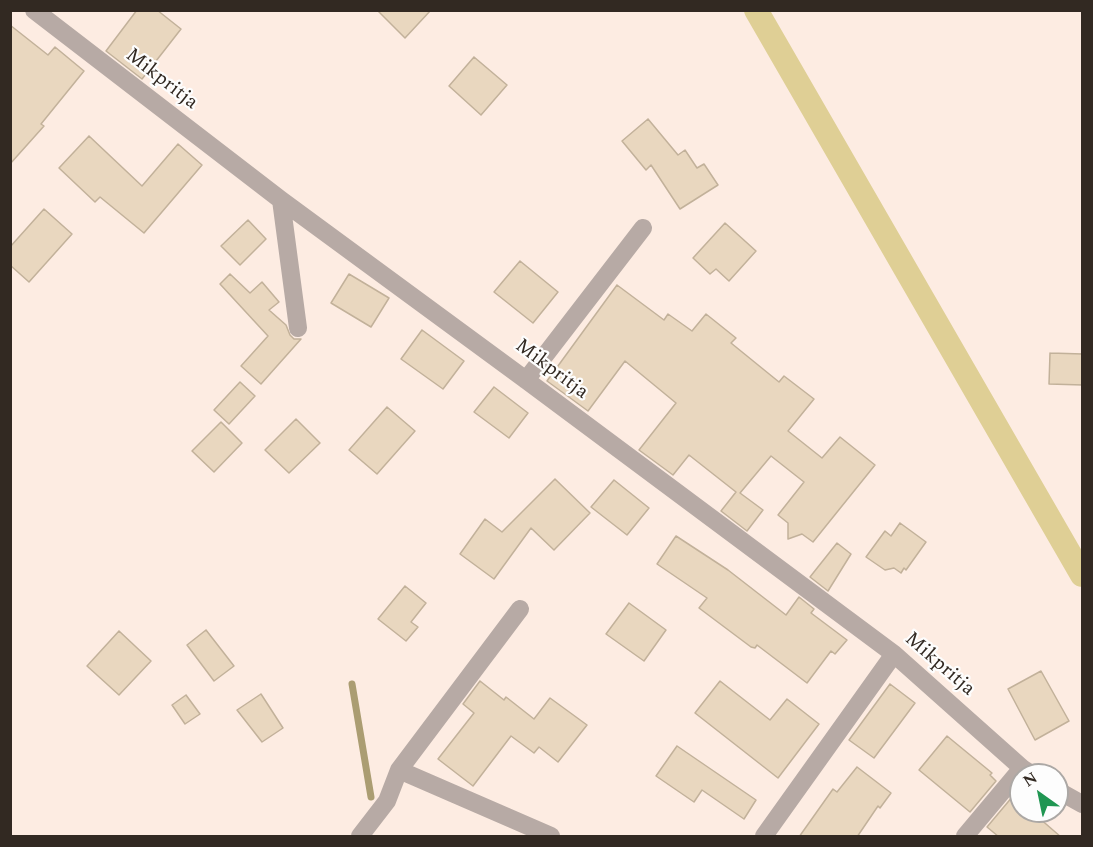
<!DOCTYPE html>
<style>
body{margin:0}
#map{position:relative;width:1093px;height:847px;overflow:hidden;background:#fdece2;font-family:Spectral,serif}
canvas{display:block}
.frame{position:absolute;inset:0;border:12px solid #322922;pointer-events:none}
.north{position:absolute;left:1009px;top:763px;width:60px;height:60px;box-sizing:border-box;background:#fdfdfd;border:2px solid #aca8a5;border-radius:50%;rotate:327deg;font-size:16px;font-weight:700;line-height:24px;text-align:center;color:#322922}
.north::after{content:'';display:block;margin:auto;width:21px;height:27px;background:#209652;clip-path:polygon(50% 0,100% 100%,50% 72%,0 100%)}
</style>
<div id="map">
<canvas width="1093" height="847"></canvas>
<div class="frame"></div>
<div class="north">N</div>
</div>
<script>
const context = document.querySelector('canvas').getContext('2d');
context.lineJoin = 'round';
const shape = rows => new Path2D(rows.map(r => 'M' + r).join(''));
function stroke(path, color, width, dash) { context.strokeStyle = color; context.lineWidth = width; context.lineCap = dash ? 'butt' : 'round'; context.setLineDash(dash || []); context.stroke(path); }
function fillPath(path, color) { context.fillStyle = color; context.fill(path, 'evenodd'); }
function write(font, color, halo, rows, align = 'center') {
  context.font = font + ' Spectral,serif'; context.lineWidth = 4.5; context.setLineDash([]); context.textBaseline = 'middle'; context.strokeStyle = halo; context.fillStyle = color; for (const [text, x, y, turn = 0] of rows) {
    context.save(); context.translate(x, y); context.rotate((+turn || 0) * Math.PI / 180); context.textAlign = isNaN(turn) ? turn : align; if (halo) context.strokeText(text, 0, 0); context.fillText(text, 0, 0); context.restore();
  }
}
stroke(shape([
 [352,684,371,797]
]), '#ab9d72', 7);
stroke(shape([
 [756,10,1082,575]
]), '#dfcf95', 24);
const building = shape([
 [137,10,157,10,181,29,142,79,106,51,137,10],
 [377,10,431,10,405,38,377,10],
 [10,25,48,55,55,47,84,71,41,124,44,126,10,164,10,25],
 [474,57,507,85,481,115,449,86,474,57],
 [648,119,678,155,685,150,697,168,704,164,718,185,680,209,651,165,646,170,622,141,648,119],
 [89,136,142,186,178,144,202,165,144,233,100,197,95,202,59,168,89,136],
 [44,209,72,234,29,282,10,265,10,247,44,209],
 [248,220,266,239,240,265,221,246,248,220],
 [725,223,756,251,729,281,716,269,710,274,693,258,725,223],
 [520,261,558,292,533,323,494,292,520,261],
 [230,274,250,293,262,282,279,302,269,310,286,325,290,335,294,339,301,339,261,384,241,366,268,336,220,284,230,274],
 [349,274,389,298,371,327,331,303,349,274],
 [617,285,664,320,668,314,692,331,706,314,736,338,731,343,779,382,784,376,814,399,788,431,822,458,840,437,875,465,813,542,802,534,788,539,788,523,778,515,804,482,771,456,740,493,763,510,747,531,721,511,736,492,689,455,673,475,639,450,676,403,625,361,588,411,547,381,617,285],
 [422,330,464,361,443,389,401,359,422,330],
 [1050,353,1083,354,1083,385,1049,384,1050,353],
 [240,382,255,396,229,424,214,410,240,382],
 [494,387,528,413,509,438,474,412,494,387],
 [387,407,415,431,377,474,349,450,387,407],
 [296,419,320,443,289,473,265,450,296,419],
 [221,422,242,443,214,472,192,451,221,422],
 [555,479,590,513,554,550,531,528,494,579,460,554,485,519,502,532,555,479],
 [614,480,649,508,627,535,591,507,614,480],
 [900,523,926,542,906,570,904,568,901,573,894,568,885,570,866,557,885,531,891,536,900,523],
 [676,536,728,570,786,615,799,597,814,609,811,613,847,640,835,654,831,651,807,683,757,645,755,648,751,647,699,608,707,598,657,564,676,536],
 [837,543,851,554,828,591,810,577,837,543],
 [405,586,426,603,411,622,418,627,406,641,378,619,405,586],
 [629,603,666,630,644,661,606,634,629,603],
 [206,630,234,666,214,681,187,645,206,630],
 [119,631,151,661,119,695,87,666,119,631],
 [1041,671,1069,721,1035,740,1008,689,1041,671],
 [480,681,504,700,506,697,534,719,550,698,587,725,558,762,539,747,534,753,511,736,473,786,438,759,474,713,463,704,480,681],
 [720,681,770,720,787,699,819,724,778,778,695,713,720,681],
 [890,684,915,703,874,758,849,740,890,684],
 [261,694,283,728,262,742,237,710,261,694],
 [186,695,200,714,185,724,172,705,186,695],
 [947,736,992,773,990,775,996,781,970,812,919,770,947,736],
 [677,746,756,800,744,819,702,790,694,802,656,776,677,746],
 [857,767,891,793,880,808,878,806,857,837,799,837,833,789,837,792,857,767],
 [1013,796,1021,802,1021,811,1031,811,1061,837,999,837,987,827,1013,796]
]);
fillPath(building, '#e9d7bf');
stroke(building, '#c2b19a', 1.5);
stroke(shape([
 [34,10,281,200,526,380,894,654,1022,768,1033,775],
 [281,200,298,328],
 [526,380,643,228],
 [399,770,551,836],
 [1057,790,1082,804],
 [360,836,387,801,399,770,520,609],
 [764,836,894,654],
 [965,836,1022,768]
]), '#b7aaa5', 18);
write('20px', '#322922', '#fdfdfd', [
 ["Mikpritja",161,80,38],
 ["Mikpritja",551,370,37],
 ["Mikpritja",939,665,41]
]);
</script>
